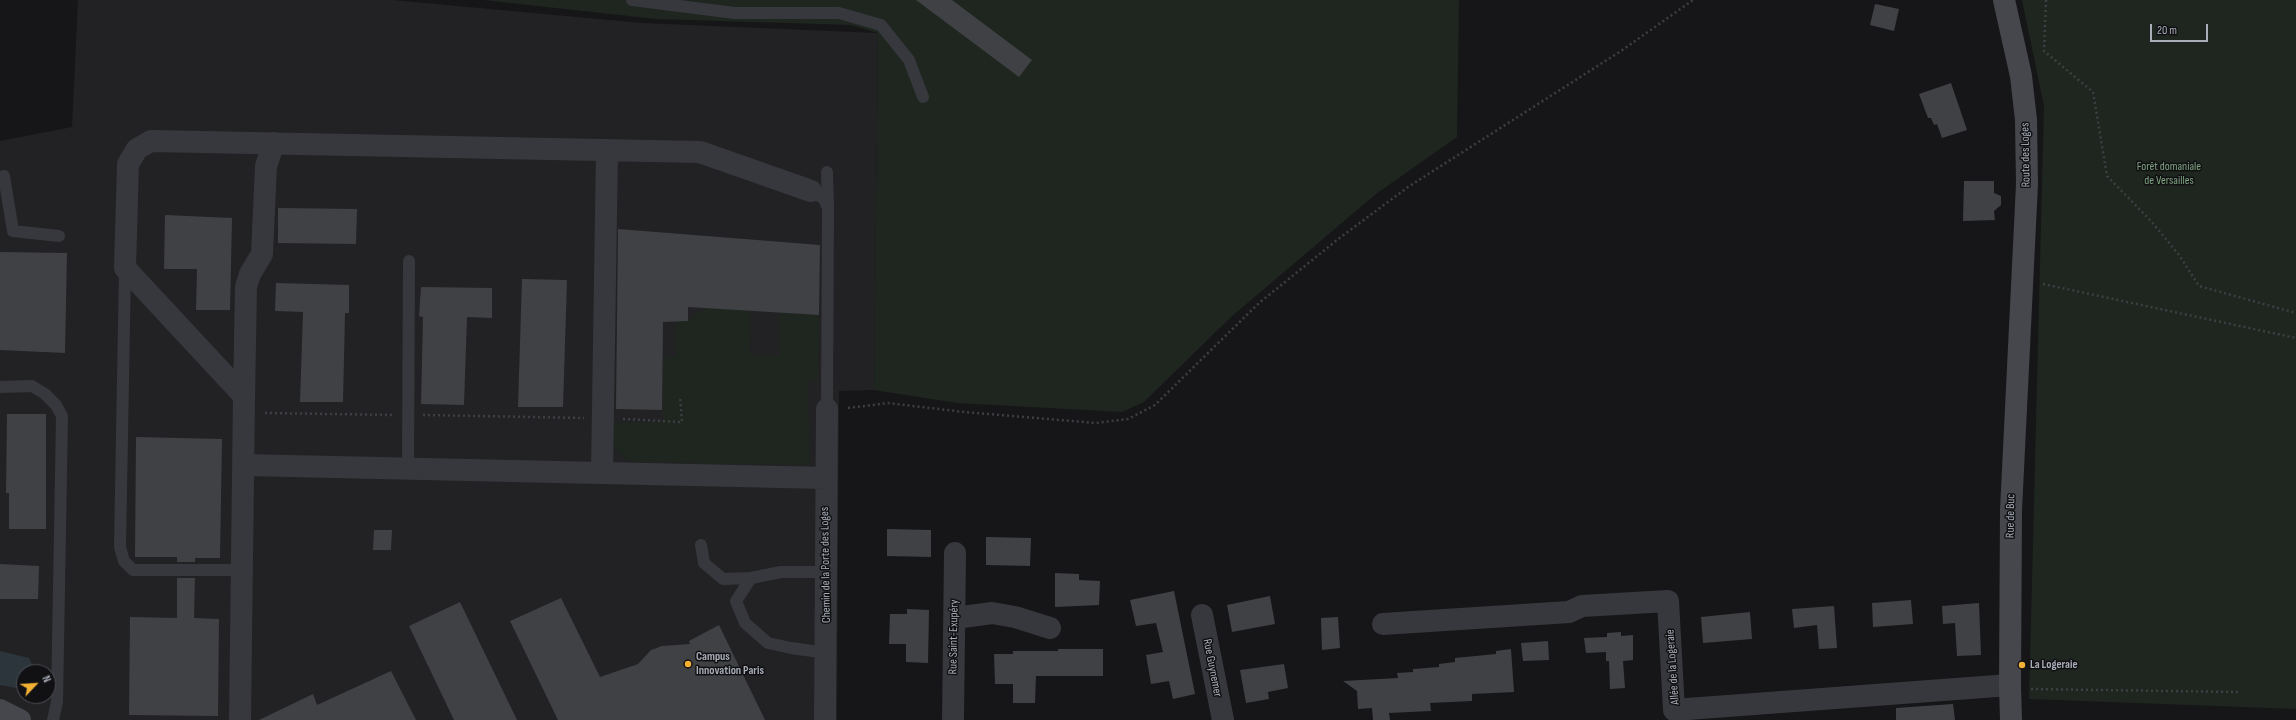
<!DOCTYPE html>
<meta charset="utf-8">
<style>
body{margin:0}
#map{position:relative;width:2296px;height:720px;overflow:hidden;background:#161618;font-family:"Sofia Sans Condensed",sans-serif}
canvas{display:block}
.north{position:absolute;left:16px;top:664px;width:40px;height:40px;box-sizing:border-box;background:#111113;border:1px solid #4d4f55;border-radius:50%;rotate:65deg;font-size:11px;font-weight:700;line-height:16px;text-align:center;color:#a8adb8}
.north::after{content:'';display:block;margin:auto;width:14px;height:18px;background:#f2b134;clip-path:polygon(50% 0,100% 100%,50% 72%,0 100%)}
.scale{position:absolute;left:2150px;top:24px;width:58px;height:18px;box-sizing:border-box;border:2px solid #a8adb8;border-top:0;padding-left:5px;font-size:12px;line-height:14px;white-space:nowrap;color:#a8adb8;-webkit-text-stroke:3px #111113;paint-order:stroke}
</style>
<div id="map">
<canvas width="2296" height="720"></canvas>
<div class="north">N</div>
<div class="scale">20 m</div>
</div>
<script>
const context = document.querySelector('canvas').getContext('2d');
context.lineJoin = 'round';
function fillPath(path, color) { context.fillStyle = color; context.fill(path, 'evenodd'); }
const shape = rows => new Path2D(rows.map(r => 'M' + r).join(''));
function stroke(path, color, width, dash) { context.strokeStyle = color; context.lineWidth = width; context.lineCap = dash ? 'butt' : 'round'; context.setLineDash(dash || []); context.stroke(path); }
function write(font, color, halo, rows, align = 'center') {
  context.font = font + ' "Sofia Sans Condensed",sans-serif'; context.lineWidth = 3; context.setLineDash([]); context.textBaseline = 'middle'; context.strokeStyle = halo; context.fillStyle = color; for (const [text, x, y, turn = 0] of rows) {
    context.save(); context.translate(x, y); context.rotate((+turn || 0) * Math.PI / 180); context.textAlign = isNaN(turn) ? turn : align; if (halo) context.strokeText(text, 0, 0); context.fillText(text, 0, 0); context.restore();
  }
}
fillPath(shape([
 [78,0,392,0,642,23,878,33,874,390,839,391,837,720,0,720,0,141,72,127],
 [24,672,48,672,48,696,24,696]
]), '#222225');
fillPath(shape([
 [483,0,1459,0,1457,137,1376,194,1231,317,1144,402,1122,412,957,403,874,390,878,33,850,25,656,19],
 [2022,0,2296,0,2296,709,2029,699,2044,106],
 [706,308,751,311,750,356,779,356,779,313,819,315,818,381,808,382,810,465,635,462,623,457,615,449,611,423,663,422,663,357,676,356,676,322,688,321]
]), '#1e261f');
fillPath(shape([
 [0,651,29,658,35,670,24,672,24,685,16,688,0,685]
]), '#2c353c');
fillPath(shape([
 [916,0,952,0,1032,60,1019,77],
 [1875,4,1899,9,1894,31,1870,25],
 [1951,83,1967,130,1942,138,1937,124,1934,125,1931,118,1928,118,1919,94],
 [1964,181,1994,181,1994,193,2001,196,2001,205,1994,211,1995,220,1963,221],
 [278,208,357,209,356,244,278,243],
 [165,215,232,218,230,310,196,310,197,269,164,269],
 [618,229,820,245,819,315,688,307,688,321,663,322,662,410,616,409],
 [0,252,67,253,65,353,0,350],
 [522,279,567,280,563,407,518,407],
 [276,283,349,285,349,313,345,313,343,402,300,402,303,312,275,311],
 [421,287,492,288,492,318,467,317,464,405,421,404,423,317,419,316],
 [7,414,46,414,46,529,9,529,9,493,6,493],
 [136,437,222,439,220,558,195,558,195,562,177,562,177,557,135,557],
 [887,529,931,530,931,557,887,556],
 [374,530,392,530,391,550,373,550],
 [986,537,1031,538,1030,566,986,565],
 [0,564,39,566,38,599,0,599],
 [1055,573,1079,574,1079,580,1100,581,1099,605,1055,607],
 [177,578,195,578,194,618,219,619,218,716,129,715,130,617,177,618],
 [1174,591,1195,694,1173,699,1169,681,1151,684,1146,655,1163,652,1156,623,1136,626,1130,600],
 [1270,596,1275,624,1232,632,1227,605],
 [561,598,600,677,638,664,651,650,662,646,690,644,689,641,719,625,765,720,558,720,510,621],
 [1911,600,1913,624,1873,627,1872,603],
 [460,602,517,720,454,720,409,626],
 [1979,603,1981,655,1957,656,1955,623,1943,624,1942,606],
 [1834,606,1837,648,1819,649,1817,625,1794,628,1792,609],
 [907,609,929,610,928,663,906,662,906,644,889,644,890,614,907,614],
 [1750,612,1752,639,1703,643,1701,617],
 [1338,617,1340,648,1322,650,1321,618],
 [1621,632,1621,636,1633,635,1633,660,1623,661,1625,688,1610,689,1609,661,1606,661,1606,652,1586,653,1584,638,1607,637,1607,633],
 [1548,641,1549,660,1523,661,1521,643],
 [1058,649,1103,649,1103,676,1036,676,1035,703,1013,703,1013,684,995,684,994,654,1013,654,1013,651,1058,651],
 [1511,649,1514,692,1472,694,1472,701,1430,703,1431,711,1389,713,1390,720,1373,720,1372,708,1358,709,1357,691,1343,681,1398,678,1397,673,1413,672,1413,669,1439,667,1439,664,1455,662,1455,658,1496,654,1496,651],
 [1284,664,1288,688,1268,692,1269,699,1246,703,1240,670],
 [391,671,416,720,259,720,313,694,317,705],
 [1953,704,1955,720,1896,720,1896,708]
]), '#404145');
stroke(shape([
 [2046,0,2044,51,2093,92,2107,176,2151,221,2179,255,2199,286,2296,313],
 [2043,284,2296,338],
 [848,408,888,403,964,412,1096,423,1128,419,1155,405,1259,303,1337,240,1408,187,1621,51,1693,0],
 [265,413,394,415],
 [423,415,584,418],
 [623,419,682,422,680,396],
 [2031,689,2238,692]
]), '#3d3f44', 2.5, [2, 3]);
stroke(shape([
 [632,0,735,13,839,13,881,25,909,60,923,97],
 [827,172,828,207],
 [0,177,4,176,13,231,59,236],
 [811,191,824,199,828,208,827,409],
 [125,268,120,547,124,561,133,570,242,570],
 [0,387,32,386,45,394,56,405,62,416,57,702,53,720],
 [408,468,409,261],
 [701,545,704,563,723,579,751,578,781,572,827,572],
 [751,578,736,601,745,623,768,643,791,648,827,653]
]), '#37383d', 12);
stroke(shape([
 [244,396,246,287,250,274,262,254,266,166,274,143],
 [244,465,826,478],
 [602,472,607,150],
 [1202,615,1223,720],
 [955,618,992,613,1015,617,1050,628],
 [1383,624,1569,612,1582,606,1668,601,1674,710,2010,685],
 [240,720,244,396,125,268,128,164,137,149,151,141,700,152,811,191],
 [825,720,827,409],
 [953,720,955,553]
]), '#37383d', 22);
stroke(shape([
 [2004,0,2021,76,2026,120,2027,184,2011,510,2010,685,2011,720],
 [0,710,20,720]
]), '#45474d', 22);
for (const [x, y, r, color] of [
 [688,664,4,"#f2b134"],
 [2022,665,4,"#f2b134"]
]) { const dot = new Path2D(); dot.arc(x, y, r, 0, 2 * Math.PI); context.fillStyle = color; context.fill(dot); stroke(dot, '#111113', 1.5); }
write('12px', '#a8adb8', '#111113', [
 ["Route des Loges",2026,155,-91],
 ["Rue de Buc",2011,516,-89],
 ["Chemin de la Porte des Loges",826,565,-91],
 ["Rue Saint-Exupéry",954,637,-89],
 ["Allée de la Logeraie",1673,667,-94],
 ["Rue Guynemer",1212,668,79]
]);
write('12px', '#7fa381', '#111113', [
 ["Forêt domaniale",2169,167],
 ["de Versailles",2169,181]
]);
write('bold 12px', '#a8adb8', '#111113', [
 ["Campus",696,657],
 ["Innovation Paris",696,671],
 ["La Logeraie",2030,665]
], 'left');
</script>
